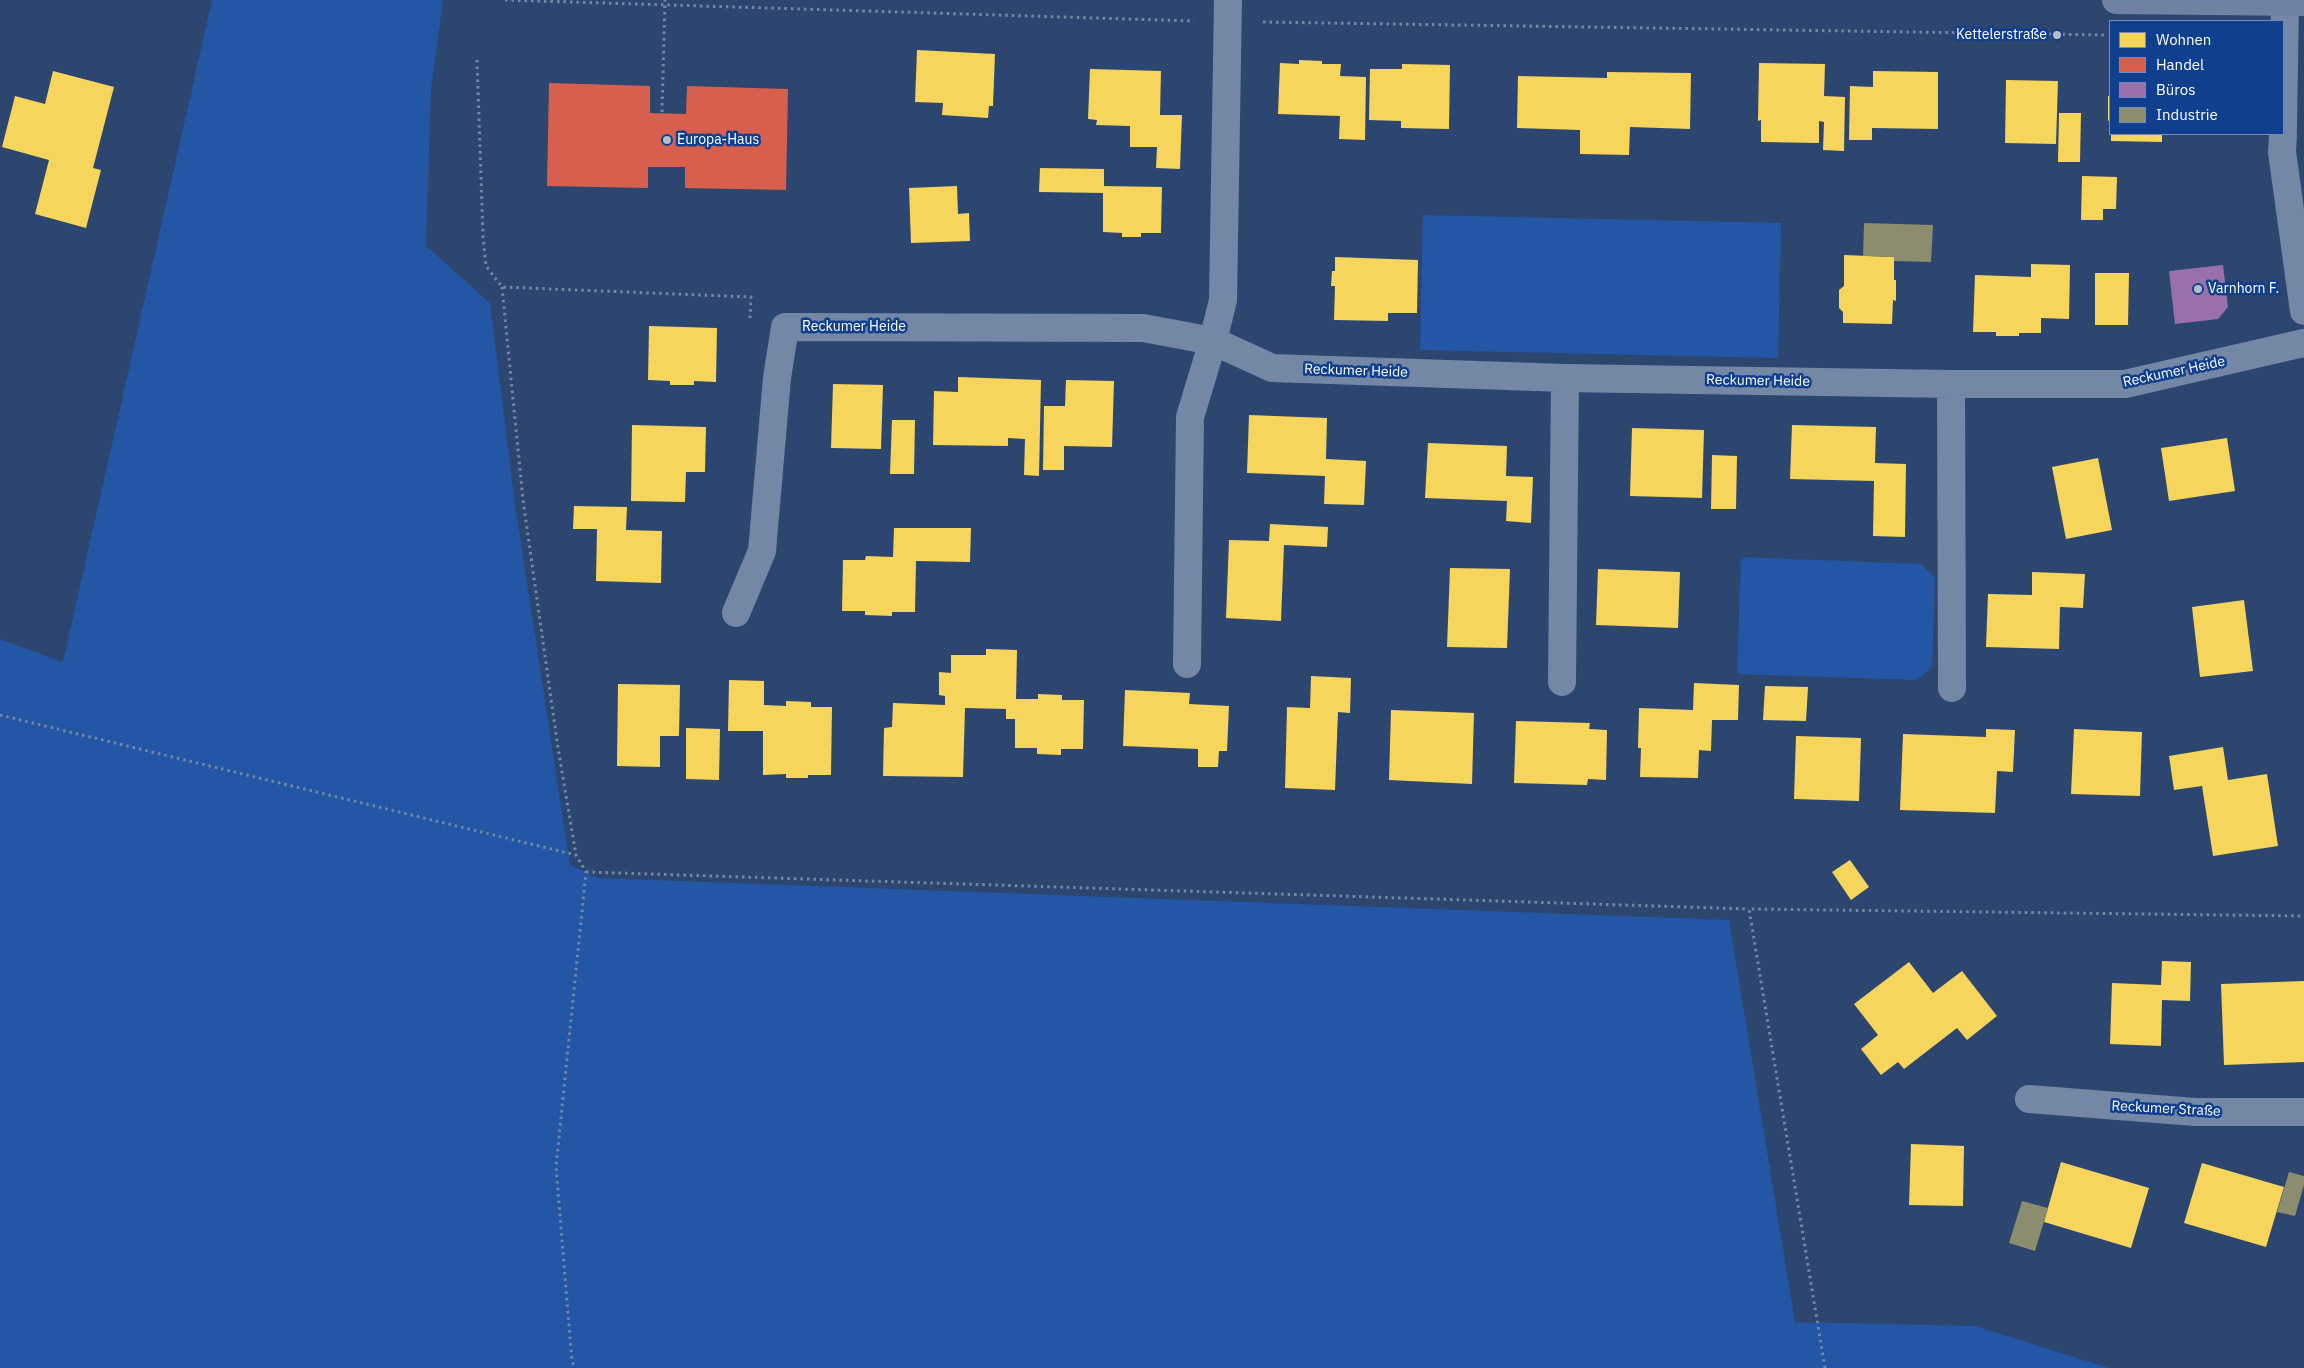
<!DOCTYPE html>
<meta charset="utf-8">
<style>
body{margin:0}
#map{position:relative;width:2304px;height:1368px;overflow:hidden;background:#2d4670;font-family:"IBM Plex Sans",sans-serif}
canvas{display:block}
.legend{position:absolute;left:2109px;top:20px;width:175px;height:115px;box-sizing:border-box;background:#103f8d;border:1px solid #708cbb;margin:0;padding:6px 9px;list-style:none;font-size:15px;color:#fff}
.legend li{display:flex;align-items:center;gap:10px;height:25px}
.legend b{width:25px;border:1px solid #708cbb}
</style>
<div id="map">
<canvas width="2304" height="1368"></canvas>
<ul class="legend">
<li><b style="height:14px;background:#f6d55c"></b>Wohnen</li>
<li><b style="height:14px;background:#d6604d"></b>Handel</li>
<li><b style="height:14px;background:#9970ab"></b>Büros</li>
<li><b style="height:14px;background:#8c8c6e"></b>Industrie</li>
</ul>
</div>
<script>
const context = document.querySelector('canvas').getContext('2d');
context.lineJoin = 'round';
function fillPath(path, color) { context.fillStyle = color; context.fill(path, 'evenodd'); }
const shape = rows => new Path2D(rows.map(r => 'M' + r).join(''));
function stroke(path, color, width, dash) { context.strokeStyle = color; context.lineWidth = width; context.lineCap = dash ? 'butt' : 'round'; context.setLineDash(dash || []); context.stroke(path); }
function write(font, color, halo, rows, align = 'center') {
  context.font = font + ' "IBM Plex Sans",sans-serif'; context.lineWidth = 5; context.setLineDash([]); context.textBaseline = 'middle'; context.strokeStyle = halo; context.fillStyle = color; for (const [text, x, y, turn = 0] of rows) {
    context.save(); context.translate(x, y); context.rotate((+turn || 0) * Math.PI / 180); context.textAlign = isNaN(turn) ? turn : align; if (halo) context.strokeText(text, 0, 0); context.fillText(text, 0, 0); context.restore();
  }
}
fillPath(shape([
 [212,0,443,0,431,89,426,246,490,303,515,504,570,865,598,878,1729,920,1795,1322,1975,1326,2109,1368,0,1368,0,639,63,662],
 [1423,215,1781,223,1778,358,1420,350],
 [1741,557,1921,564,1935,578,1932,667,1917,680,1737,674]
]), '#2356a4');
fillPath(shape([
 [917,50,995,54,993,106,989,106,988,118,942,115,943,103,915,102],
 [1299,60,1322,61,1322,64,1341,64,1340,76,1366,77,1365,140,1339,139,1340,116,1278,114,1280,63,1299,64],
 [1759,63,1825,64,1824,96,1845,97,1844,151,1823,150,1824,122,1819,121,1819,143,1761,142,1761,120,1758,121],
 [1402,64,1450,65,1449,129,1401,128,1401,121,1369,120,1370,69,1402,69],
 [1090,69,1161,71,1160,115,1182,115,1180,169,1156,168,1157,147,1130,147,1130,126,1096,125,1097,120,1088,119],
 [53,71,114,87,93,168,101,170,86,228,35,214,49,160,2,147,15,96,45,104],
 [1873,71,1938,72,1938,129,1872,128,1872,140,1849,140,1850,86,1873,87],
 [1607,72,1691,73,1690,129,1630,127,1629,155,1580,154,1580,130,1517,128,1518,76,1607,78],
 [2006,80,2058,81,2056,144,2005,143],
 [2108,96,2110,96,2110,120,2108,121],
 [2059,113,2081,113,2080,162,2058,162],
 [2111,134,2162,134,2162,142,2111,141],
 [1040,168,1104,169,1104,186,1162,187,1161,233,1141,233,1141,237,1122,237,1122,233,1103,232,1103,193,1039,192],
 [2082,176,2117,177,2116,209,2103,209,2103,220,2081,220],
 [957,186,958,214,969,213,970,241,911,243,909,188],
 [1844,255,1894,257,1894,280,1896,280,1896,301,1893,300,1892,324,1843,323,1843,312,1839,308,1839,290,1844,286],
 [1335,257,1418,260,1417,313,1388,313,1388,321,1334,320,1335,286,1331,286,1332,271,1335,271],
 [2031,264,2070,265,2069,319,2041,318,2041,333,2019,333,2019,336,1996,336,1996,332,1973,332,1975,275,2031,277],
 [2095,273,2129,273,2128,325,2095,325],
 [649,326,717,328,716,382,694,381,694,385,670,385,670,381,648,380],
 [958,377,1041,380,1039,476,1024,475,1025,439,1008,438,1008,446,933,445,934,391,958,392],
 [1066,380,1114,381,1112,447,1064,446,1064,470,1043,470,1044,406,1065,406],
 [833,384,883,385,881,449,831,448],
 [1249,415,1327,418,1326,459,1366,461,1364,505,1324,504,1325,476,1247,473],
 [892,420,915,420,914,474,890,474],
 [632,425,706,427,705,472,686,472,685,502,631,501],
 [1792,425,1876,427,1875,463,1906,464,1905,537,1873,536,1874,481,1790,479],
 [1632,428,1704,430,1702,498,1630,496],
 [2227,438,2235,491,2169,501,2161,448],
 [1428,443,1507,446,1506,476,1533,477,1531,523,1506,521,1507,501,1425,498],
 [1712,455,1737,456,1736,509,1711,509],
 [2098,458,2112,530,2066,539,2052,467],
 [574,506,627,507,626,530,662,531,661,583,596,581,597,529,573,529],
 [1270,524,1328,527,1327,547,1284,545,1281,621,1226,618,1229,540,1269,541],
 [894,528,971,528,970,562,916,561,915,612,892,612,892,616,865,615,865,611,842,611,843,560,865,560,866,556,893,557],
 [1450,568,1510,569,1507,648,1447,647],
 [1598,569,1680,572,1678,628,1596,625],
 [2032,572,2085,574,2083,608,2060,607,2059,649,1986,647,1988,594,2032,595],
 [2244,600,2253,671,2200,677,2192,607],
 [986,649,1017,650,1016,699,1038,699,1038,694,1062,695,1062,700,1084,700,1083,749,1061,749,1061,755,1037,754,1037,748,1015,748,1015,719,1006,719,1006,709,965,708,963,777,883,776,884,728,892,727,893,703,945,705,945,696,939,695,939,672,951,673,951,655,986,655],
 [1311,676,1351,678,1350,713,1338,712,1335,790,1285,788,1287,707,1310,708],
 [729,680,764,681,764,705,786,706,786,701,811,702,811,707,832,707,831,775,808,775,808,778,786,778,786,774,763,775,763,731,728,731],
 [1694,683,1739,685,1738,720,1712,720,1711,751,1699,750,1698,778,1640,777,1641,748,1638,748,1639,708,1693,710],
 [618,684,680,685,679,736,660,736,660,767,617,766],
 [1765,686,1808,687,1806,721,1763,720],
 [1125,690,1190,693,1189,704,1229,706,1227,751,1219,751,1218,767,1198,767,1198,749,1123,746],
 [1391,710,1474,713,1472,784,1389,780],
 [1516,721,1590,723,1589,729,1607,730,1606,780,1588,779,1587,785,1514,783],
 [686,728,720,729,719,780,686,779],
 [1986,729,2015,730,2013,772,1997,771,1995,813,1900,810,1903,734,1986,737],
 [2074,729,2142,732,2140,796,2071,794],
 [1796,736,1861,738,1859,801,1794,799],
 [2223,747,2228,780,2267,774,2278,846,2213,856,2202,786,2174,790,2169,756],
 [1850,860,1869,887,1851,900,1832,872],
 [2162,961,2191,962,2190,1001,2162,1000,2161,1046,2110,1044,2112,983,2161,985],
 [1909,962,1933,993,1962,971,1997,1016,1967,1040,1957,1028,1904,1069,1898,1062,1881,1075,1861,1049,1878,1035,1854,1004],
 [2304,981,2304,1062,2224,1065,2221,984],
 [1911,1144,1964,1146,1963,1206,1909,1205],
 [2061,1162,2149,1188,2131,1248,2044,1222],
 [2202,1163,2284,1187,2266,1247,2184,1223]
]), '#f6d55c');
fillPath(shape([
 [549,83,650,86,650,113,686,114,687,86,788,89,786,190,685,188,685,167,648,167,648,188,547,186]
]), '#d6604d');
fillPath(shape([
 [2223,265,2228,307,2218,319,2175,324,2169,271]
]), '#9970ab');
fillPath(shape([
 [1864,223,1933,225,1931,262,1894,261,1894,257,1863,256],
 [2289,1172,2304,1176,2304,1185,2295,1216,2277,1212],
 [2022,1201,2048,1208,2035,1251,2009,1243]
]), '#8c8c6e');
stroke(shape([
 [505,0,1194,21],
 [1263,22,2107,35],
 [477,60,483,236,486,266,502,287,751,297,750,319],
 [662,112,665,0],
 [502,287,523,500,558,748,576,855,586,872,556,1167,572,1362,576,1368],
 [0,715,576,855],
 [586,872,1749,909],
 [1825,1368,1749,909,2304,916]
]), '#7487a5', 3, [2.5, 4]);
stroke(shape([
 [1951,384,1952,688],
 [736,613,762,551,777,378,785,327,1143,328,1213,341,1272,368,1565,378,1951,384,2125,384,2304,343],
 [1187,664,1190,417,1213,341,1223,300,1228,0],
 [1562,682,1565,378],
 [2029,1099,2195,1112,2304,1112]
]), '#7487a5', 28);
stroke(shape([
 [2283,128,2285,1],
 [2283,134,2282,152,2304,311]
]), '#7487a5', 28);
stroke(shape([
 [2116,0,2304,2]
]), '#6f82a1', 28);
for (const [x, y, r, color] of [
 [2057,35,5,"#b6becd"],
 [667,140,5,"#b6becd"],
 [2198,289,5,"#b6becd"]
]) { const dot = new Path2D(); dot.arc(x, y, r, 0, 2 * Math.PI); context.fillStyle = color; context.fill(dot); stroke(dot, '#103f8d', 2); }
write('14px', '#fff', '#103f8d', [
 ["Kettelerstraße",2047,35,"right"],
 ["Europa-Haus",677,140],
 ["Varnhorn F.",2208,289]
], 'left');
write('14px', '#fff', '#103f8d', [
 ["Reckumer Heide",854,327],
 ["Reckumer Heide",1356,371,2],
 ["Reckumer Heide",2174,372,-12],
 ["Reckumer Heide",1758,381,1],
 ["Reckumer Straße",2166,1109,3]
]);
</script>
